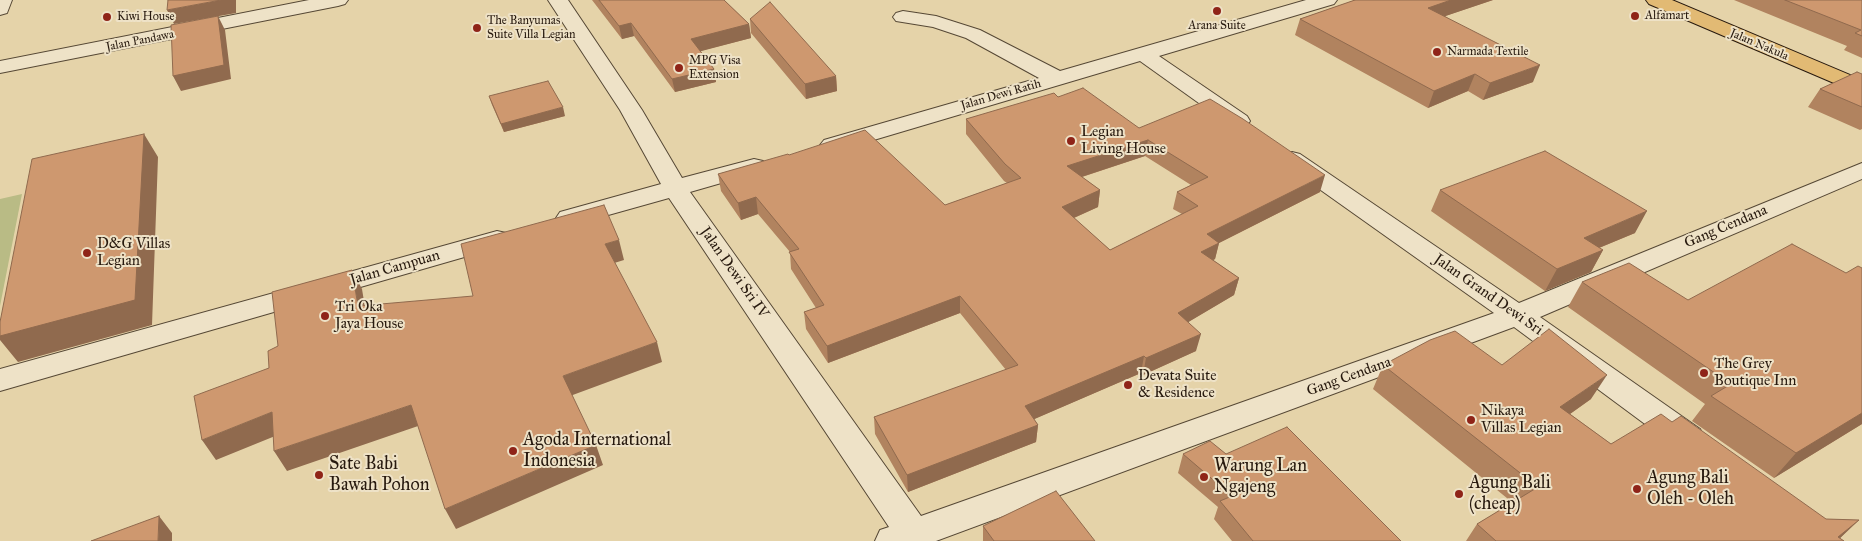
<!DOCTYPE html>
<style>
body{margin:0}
canvas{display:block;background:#e5d3a9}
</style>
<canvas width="1862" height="541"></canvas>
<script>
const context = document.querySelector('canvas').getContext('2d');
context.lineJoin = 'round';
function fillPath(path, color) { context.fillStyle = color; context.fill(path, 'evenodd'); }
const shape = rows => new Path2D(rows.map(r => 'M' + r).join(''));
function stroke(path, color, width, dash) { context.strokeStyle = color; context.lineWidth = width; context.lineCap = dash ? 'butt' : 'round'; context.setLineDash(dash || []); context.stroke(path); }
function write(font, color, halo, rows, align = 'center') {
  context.font = font + ' "IM FELL Great Primer",serif'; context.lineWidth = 4; context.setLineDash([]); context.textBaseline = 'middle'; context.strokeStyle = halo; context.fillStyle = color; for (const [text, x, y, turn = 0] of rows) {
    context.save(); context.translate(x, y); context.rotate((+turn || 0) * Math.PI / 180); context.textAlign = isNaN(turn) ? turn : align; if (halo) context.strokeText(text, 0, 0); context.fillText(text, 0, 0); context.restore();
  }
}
fillPath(shape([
 [22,194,0,306,0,199]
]), '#b9bb85');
const minor = shape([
 [0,0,12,0,7,13,0,15,0,0],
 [309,0,348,0,345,4,338,6,0,73,0,61,309,0],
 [548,0,568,0,642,110,682,178,754,159,763,161,766,166,763,171,690,192,921,516,1494,313,1284,164,1280,159,1284,154,1292,152,1300,154,1519,303,1862,163,1862,179,1540,317,1700,429,1704,438,1700,447,1688,451,1676,447,1514,327,936,541,875,541,880,530,889,527,669,198,569,226,560,224,556,218,560,212,661,184,620,110,548,0],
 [1306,0,1337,0,1334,4,1159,56,1247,116,1250,121,1247,126,1239,128,1231,126,1140,61,840,150,832,152,824,150,820,145,824,140,1039,78,966,38,933,27,896,21,893,17,896,13,903,11,936,16,980,30,1060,71,1306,0],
 [497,231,506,233,510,239,506,245,0,391,0,369,497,231]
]);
const major = shape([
 [1646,0,1672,0,1862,80,1862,95,1649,4,1646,0]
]);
stroke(minor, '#564835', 2);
stroke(major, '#27190e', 2);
fillPath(minor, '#eee2c7');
fillPath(major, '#e2ba74');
fillPath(shape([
 [592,0,724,0,749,24,751,38,700,51,714,69,716,82,675,92,634,36,622,39],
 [1355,0,1493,0,1445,16,1533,82,1483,100,1468,91,1428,108,1295,35,1300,19],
 [1734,0,1862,0,1862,58,1844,50,1847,46],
 [750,19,836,76,837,91,806,99,751,33],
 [1862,74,1862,129,1860,130,1808,107,1820,89],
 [489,96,565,116,504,132,492,105],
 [1058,97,1139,128,1320,192,1219,243,1215,259,1213,260,1239,278,1234,295,1188,322,1196,351,1143,375,1141,373,1034,419,1038,425,1036,442,908,492,875,434,874,417,1006,370,960,313,828,363,806,329,804,312,816,308,791,269,790,252,758,214,741,220,721,191,718,174,789,155,945,205,1007,183,1004,181,966,134,966,119],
 [1145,156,1191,185,1177,192,1173,209,1182,214,1110,250,1074,218,1098,207,1100,190,1082,177],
 [1440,190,1635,233,1599,248,1603,250,1591,272,1545,291,1431,211],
 [1846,273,1862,424,1774,478,1692,421,1705,404,1568,307,1582,282,1688,300],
 [1383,365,1502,365,1591,399,1570,414,1611,444,1672,422,1826,519,1859,520,1840,538,1844,541,1466,541,1477,524,1513,503,1373,389],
 [1183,454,1226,454,1401,541,1232,541,1214,519,1218,507,1178,473],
 [983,526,1095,541,983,541]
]), '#b1835f');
fillPath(shape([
 [221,0,236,0,236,13,174,24,167,10],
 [1451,0,1493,0,1422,24,1428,8],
 [218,16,225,30,231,79,181,91,173,76],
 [631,23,634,36,622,39,619,26],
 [749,24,751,38,694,53,691,39],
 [1540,65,1533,82,1483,100,1490,83],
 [714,69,716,82,675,92,672,79],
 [1475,74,1468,91,1428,108,1434,91],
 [836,76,837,91,806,99,805,84],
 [563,107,565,116,504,132,501,124],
 [144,134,158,157,152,325,18,362,0,340,0,336],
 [1148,140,1145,156,1066,182,1067,166],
 [1325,175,1320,192,1219,243,1215,259,1197,269,1201,252,1207,234],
 [1100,190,1098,207,1060,224,1062,207],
 [756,197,758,214,741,220,738,203],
 [1647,211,1635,233,1572,259,1584,238],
 [619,240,624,260,611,264,605,244],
 [1603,250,1591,272,1545,291,1557,269],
 [352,270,362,289,368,326,358,306],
 [1239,278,1234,295,1175,330,1178,313],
 [960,296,960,313,828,363,827,346],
 [1201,334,1196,351,1143,375,1146,358],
 [657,342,662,362,570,396,563,376],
 [1144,356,1141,373,1023,424,1025,406],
 [1607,375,1591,399,1546,431,1560,407],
 [411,405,421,425,287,471,274,451],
 [272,412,285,432,216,460,202,440],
 [1862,413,1862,424,1774,478,1796,453],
 [1038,425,1036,442,908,492,907,475],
 [596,445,603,465,456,529,445,509],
 [159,516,172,533,172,541,158,541],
 [1859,520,1837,541,1838,537]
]), '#906a4e');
const building = shape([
 [168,0,221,0,167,10,168,0],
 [599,0,724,0,749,24,691,39,714,69,672,79,631,23,619,26,599,0],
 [1355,0,1451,0,1428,8,1540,65,1490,83,1475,74,1434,91,1300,19,1355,0],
 [1785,0,1862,0,1862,36,1855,33,1861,30,1785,0],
 [770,2,836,76,805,84,750,19,770,2],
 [218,16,224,65,173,76,171,25,218,16],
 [1857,72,1862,74,1862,107,1820,89,1857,72],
 [548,81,563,107,501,124,489,96,548,81],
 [1083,88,1139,128,1210,99,1243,119,1325,175,1207,234,1219,243,1201,252,1239,278,1178,313,1201,334,1146,358,1144,356,1025,406,1038,425,907,475,874,417,1018,365,960,296,827,346,804,312,824,305,789,252,799,249,756,197,738,203,718,174,788,154,789,155,865,130,945,205,1021,178,1005,164,966,119,1054,93,1058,97,1083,88],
 [1148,140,1208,177,1177,192,1198,206,1110,250,1062,207,1100,190,1067,166,1148,140],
 [144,134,135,300,0,336,0,322,32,159,144,134],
 [1545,151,1647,211,1584,238,1603,250,1557,269,1440,190,1545,151],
 [604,205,619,240,605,244,657,342,563,376,596,445,445,509,411,405,274,451,272,412,202,440,194,396,269,368,268,351,278,346,272,292,352,270,358,306,473,296,461,244,604,205],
 [1792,244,1846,273,1858,266,1862,268,1862,413,1796,453,1711,396,1731,384,1582,282,1629,263,1688,300,1792,244],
 [1549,329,1607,375,1560,407,1611,444,1661,414,1672,422,1681,416,1826,519,1859,520,1838,537,1844,541,1496,541,1477,524,1538,487,1383,365,1430,340,1455,331,1502,365,1549,329],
 [1287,427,1401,541,1253,541,1220,501,1232,496,1183,454,1210,441,1226,454,1287,427],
 [1056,491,1095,541,994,541,983,526,1056,491],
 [159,516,158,541,91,541,159,516]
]);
fillPath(building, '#ce986f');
stroke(building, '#906a4e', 1);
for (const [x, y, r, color] of [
 [1217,11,5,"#8f2418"],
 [1635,16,5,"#8f2418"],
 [107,17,5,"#8f2418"],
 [477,28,5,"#8f2418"],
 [1437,52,5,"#8f2418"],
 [679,68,5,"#8f2418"],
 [1071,141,5,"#8f2418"],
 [87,253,5,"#8f2418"],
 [325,316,5,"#8f2418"],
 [1704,373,5,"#8f2418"],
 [1128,385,5,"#8f2418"],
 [1471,420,5,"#8f2418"],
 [513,451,5,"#8f2418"],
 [319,475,5,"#8f2418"],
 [1204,477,5,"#8f2418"],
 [1637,489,5,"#8f2418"],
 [1459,494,5,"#8f2418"]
]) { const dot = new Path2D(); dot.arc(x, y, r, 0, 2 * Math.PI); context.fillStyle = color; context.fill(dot); stroke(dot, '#eee2c7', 2); }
write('12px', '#27190e', '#eee2c7', [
 ["Alfamart",1645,16],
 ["Kiwi House",117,17],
 ["The Banyumas",487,21],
 ["Suite Villa Legian",487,35],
 ["Arana Suite",1217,26,"center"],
 ["Narmada Textile",1447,52],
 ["MPG Visa",689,61],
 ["Extension",689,75]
], 'left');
write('12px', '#27190e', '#eee2c7', [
 ["Jalan Pandawa",140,41,-11],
 ["Jalan Nakula",1759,45,23],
 ["Jalan Dewi Ratih",1001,95,-16]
]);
write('15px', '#27190e', '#eee2c7', [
 ["Legian",1081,132],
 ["Living House",1081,149],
 ["D&G Villas",97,244],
 ["Legian",97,261],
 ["Tri Oka",335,307],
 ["Jaya House",335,324],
 ["The Grey",1714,364],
 ["Boutique Inn",1714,381],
 ["Devata Suite",1138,376],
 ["& Residence",1138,393],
 ["Nikaya",1481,411],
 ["Villas Legian",1481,428]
], 'left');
write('15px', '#27190e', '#eee2c7', [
 ["Gang Cendana",1726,227,-23],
 ["Jalan Campuan",395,268,-16],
 ["Jalan Dewi Sri IV",734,273,55],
 ["Jalan Grand Dewi Sri",1488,295,35],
 ["Gang Cendana",1349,377,-20]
]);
write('18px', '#27190e', '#eee2c7', [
 ["Agoda International",523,441],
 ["Indonesia",523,462],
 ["Sate Babi",329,465],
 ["Bawah Pohon",329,486],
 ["Warung Lan",1214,467],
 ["Ngajeng",1214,488],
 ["Agung Bali",1647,479],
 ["Oleh - Oleh",1647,500],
 ["Agung Bali",1469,484],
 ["(cheap)",1469,505]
], 'left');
</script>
